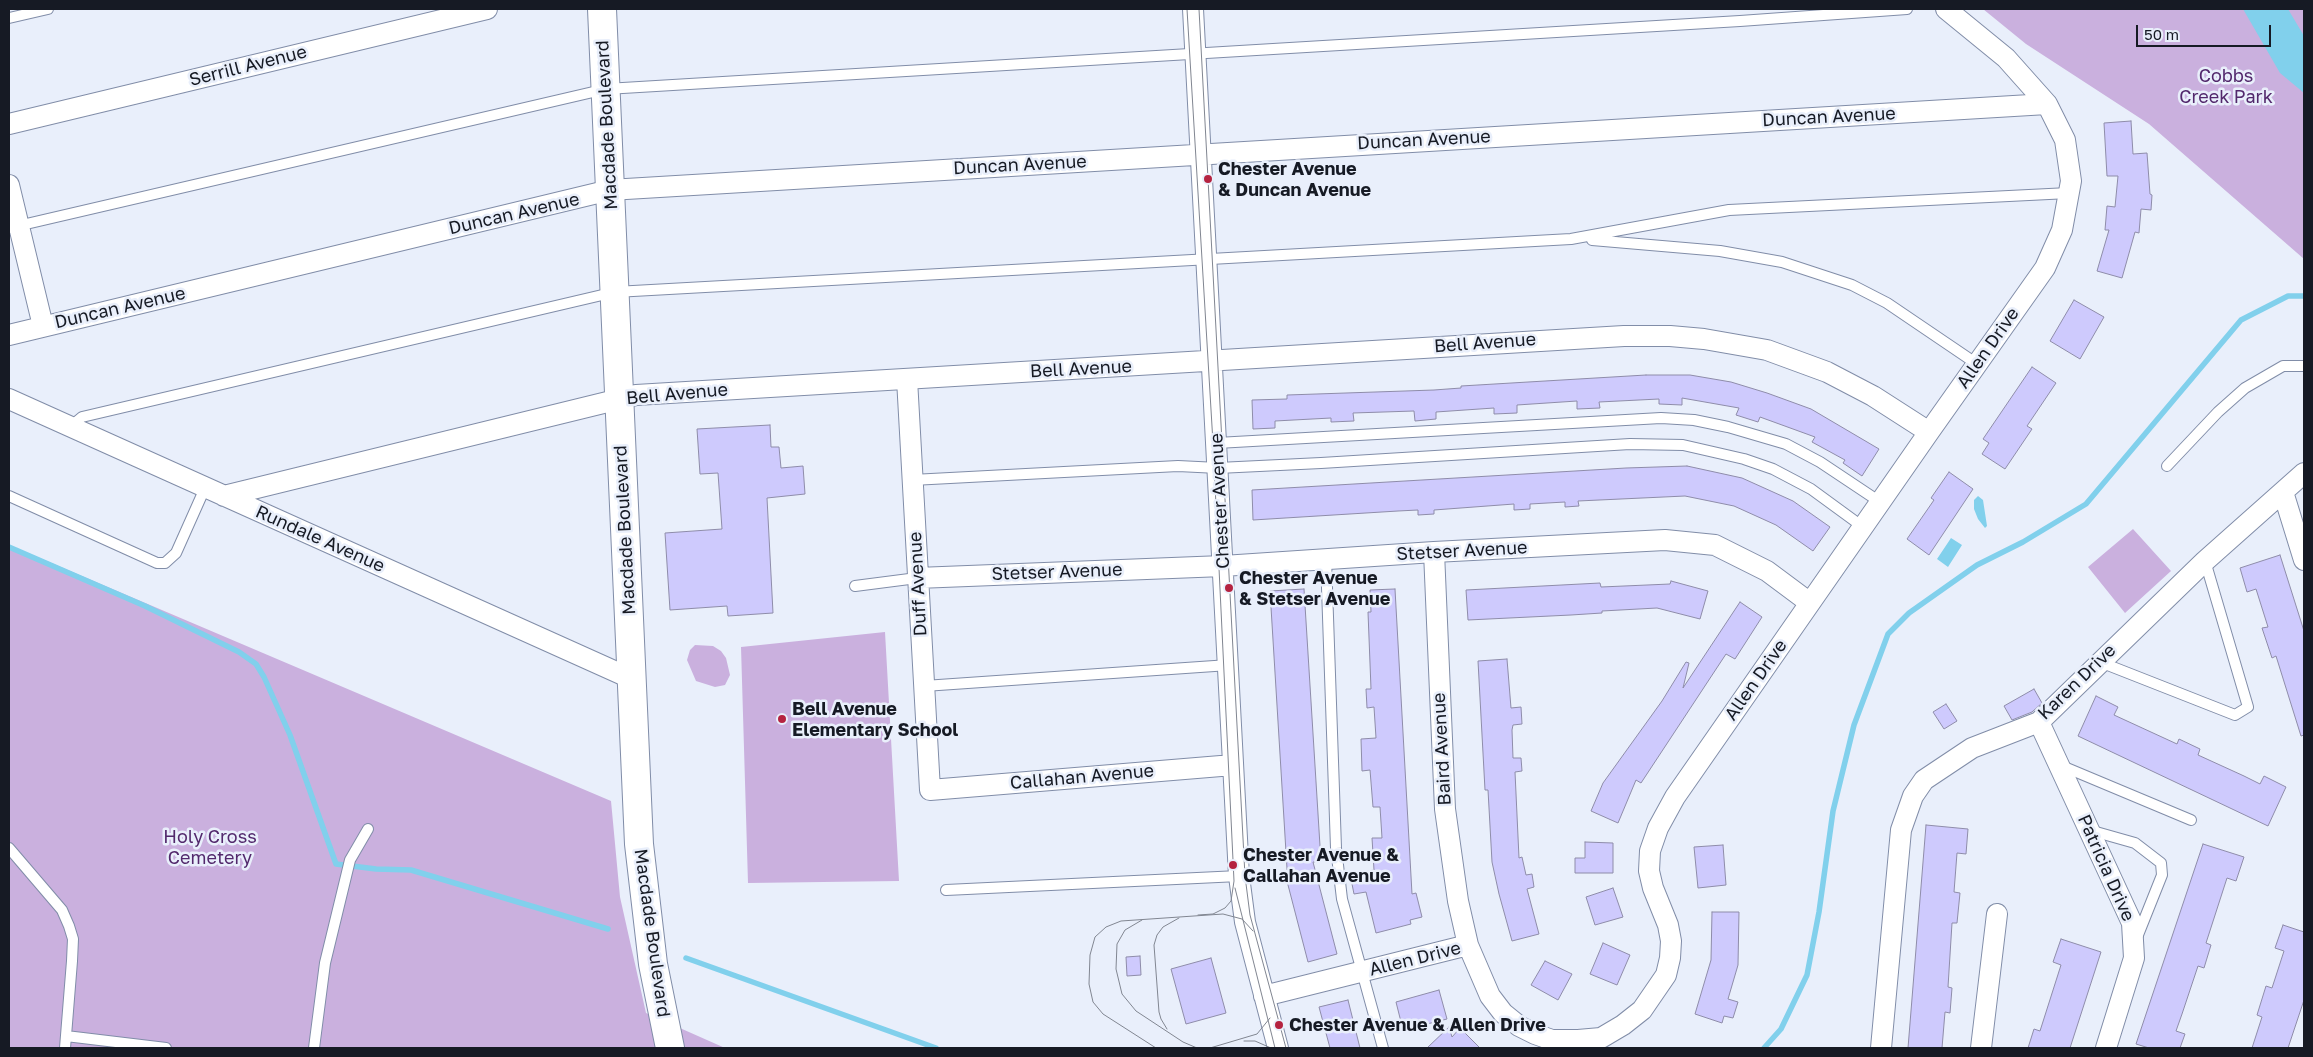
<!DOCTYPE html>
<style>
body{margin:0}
#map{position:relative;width:2313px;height:1057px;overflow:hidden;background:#e9effb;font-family:"Golos Text",sans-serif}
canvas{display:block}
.frame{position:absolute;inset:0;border:10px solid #161a24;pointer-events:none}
.scale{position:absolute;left:2136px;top:25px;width:135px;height:22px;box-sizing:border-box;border:2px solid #161a24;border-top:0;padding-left:6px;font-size:15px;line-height:18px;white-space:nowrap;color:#161a24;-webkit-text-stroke:4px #e9effb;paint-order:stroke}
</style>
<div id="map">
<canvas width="2313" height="1057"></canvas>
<div class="frame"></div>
<div class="scale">50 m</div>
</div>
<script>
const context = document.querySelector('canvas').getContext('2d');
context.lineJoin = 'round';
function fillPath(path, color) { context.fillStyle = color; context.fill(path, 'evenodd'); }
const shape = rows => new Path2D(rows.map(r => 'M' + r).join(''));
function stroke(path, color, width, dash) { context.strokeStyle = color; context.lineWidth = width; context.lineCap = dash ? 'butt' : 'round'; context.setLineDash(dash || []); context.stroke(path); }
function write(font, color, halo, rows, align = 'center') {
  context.font = font + ' "Golos Text",sans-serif'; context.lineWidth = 5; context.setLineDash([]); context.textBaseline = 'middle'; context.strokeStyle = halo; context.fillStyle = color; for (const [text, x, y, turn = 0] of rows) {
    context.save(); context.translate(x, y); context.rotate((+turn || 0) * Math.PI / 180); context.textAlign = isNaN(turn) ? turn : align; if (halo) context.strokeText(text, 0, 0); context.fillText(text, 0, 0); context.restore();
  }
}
fillPath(shape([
 [1983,9,2304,9,2304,259,2149,124,2026,44],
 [2133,529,2171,571,2125,613,2088,567],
 [9,545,611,801,620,897,646,1013,725,1048,9,1048],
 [885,632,899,881,748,883,741,647],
 [695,645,713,646,721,651,726,658,730,675,725,685,715,687,696,681,687,660,690,650]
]), '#cab0de');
fillPath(shape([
 [2243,9,2288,9,2304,36,2304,93,2280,73],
 [1978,496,1983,500,1987,526,1985,528,1978,519,1974,509,1974,500],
 [1951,538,1962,545,1948,567,1937,559]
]), '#81d0ec');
stroke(shape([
 [9,547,145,606,239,652,256,664,264,677,290,735,336,864,376,869,411,870,608,929],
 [686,958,936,1048],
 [1764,1048,1781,1029,1807,975,1819,912,1833,811,1854,725,1888,634,1909,613,1977,565,2023,542,2086,504,2241,320,2288,296,2304,296]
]), '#81d0ec', 5.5);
const building = shape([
 [2131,121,2133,154,2147,153,2150,194,2152,195,2151,210,2141,209,2139,233,2135,232,2122,278,2097,271,2109,230,2105,230,2107,206,2115,207,2118,176,2107,176,2104,123,2131,121],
 [2074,300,2104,317,2080,359,2050,341,2074,300],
 [2032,367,2056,383,2027,426,2032,429,2005,469,1982,454,1989,443,1983,439,2032,367],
 [1646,375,1690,375,1731,382,1767,393,1811,409,1879,449,1862,476,1843,463,1845,460,1812,442,1815,437,1760,417,1758,422,1736,415,1739,408,1682,398,1682,405,1659,404,1659,399,1599,402,1600,408,1577,409,1577,401,1517,405,1517,413,1494,414,1494,408,1436,412,1436,419,1415,421,1414,411,1353,413,1354,421,1331,422,1331,418,1275,421,1275,428,1253,429,1252,400,1287,399,1287,395,1434,390,1461,388,1461,386,1646,375],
 [770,425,771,447,779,447,781,468,803,466,805,494,767,498,773,613,728,616,727,606,670,610,665,533,722,529,718,473,700,474,697,429,770,425],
 [1687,466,1742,478,1793,501,1830,527,1813,551,1776,525,1734,506,1685,496,1578,501,1579,506,1565,507,1565,502,1530,504,1530,509,1514,510,1514,504,1434,510,1434,514,1418,515,1418,510,1398,511,1253,520,1252,490,1626,468,1687,466],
 [1949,472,1973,489,1929,555,1907,539,1934,500,1931,498,1949,472],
 [2280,555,2304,631,2304,735,2301,736,2276,656,2272,658,2262,628,2268,627,2256,589,2247,592,2240,568,2280,555],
 [1671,581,1708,591,1700,619,1657,608,1602,611,1602,613,1571,615,1468,620,1466,590,1600,583,1601,587,1670,584,1671,581],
 [1304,589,1321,862,1313,862,1337,954,1308,962,1288,885,1270,591,1304,589],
 [1395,589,1412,894,1416,893,1422,917,1410,920,1411,924,1376,933,1366,892,1354,894,1350,874,1374,870,1372,838,1382,838,1380,807,1373,807,1370,770,1362,771,1361,739,1376,738,1374,707,1367,708,1366,689,1371,689,1368,612,1371,612,1370,590,1395,589],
 [1740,602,1762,617,1735,659,1726,654,1641,783,1636,780,1618,823,1591,811,1603,783,1662,701,1686,662,1689,663,1683,688,1740,602],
 [1507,659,1511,708,1521,707,1522,724,1513,725,1512,730,1513,758,1521,758,1522,771,1515,772,1519,858,1522,857,1526,875,1532,874,1534,887,1527,889,1539,934,1512,941,1499,894,1492,862,1488,790,1485,790,1478,661,1507,659],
 [2034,689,2042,703,2032,712,2012,720,2004,706,2034,689],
 [2096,696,2118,707,2114,715,2177,744,2179,739,2200,749,2198,755,2244,776,2260,784,2264,776,2286,787,2268,826,2078,736,2096,696],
 [1946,704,1957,721,1944,729,1933,712,1946,704],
 [1926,825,1968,829,1966,854,1957,853,1954,892,1960,893,1957,923,1952,923,1948,987,1952,988,1950,1013,1945,1012,1942,1048,1908,1048,1926,825],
 [1585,842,1613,843,1613,873,1575,873,1575,858,1585,858,1585,842],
 [2203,844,2244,857,2236,881,2227,878,2206,943,2211,945,2204,968,2198,966,2182,1014,2176,1031,2185,1034,2180,1048,2149,1048,2136,1044,2203,844],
 [1723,845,1726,885,1698,888,1694,847,1723,845],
 [1613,888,1623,917,1595,925,1586,897,1613,888],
 [1712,912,1739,912,1738,965,1728,999,1738,1002,1733,1018,1724,1016,1722,1023,1695,1014,1711,960,1712,912],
 [2283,925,2304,932,2304,1000,2288,1048,2252,1048,2262,1017,2257,1015,2266,986,2272,988,2284,951,2275,948,2283,925],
 [2061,939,2101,952,2070,1048,2028,1048,2034,1029,2040,1031,2061,965,2053,962,2061,939],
 [1603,943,1630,955,1617,985,1590,974,1603,943],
 [1140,956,1141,975,1127,976,1126,957,1140,956],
 [1211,958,1226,1013,1186,1024,1171,969,1211,958],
 [1545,961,1572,974,1558,1000,1531,985,1545,961],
 [1439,990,1447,1019,1403,1030,1396,1002,1439,990],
 [1348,1000,1360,1048,1330,1048,1319,1007,1348,1000],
 [1449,1027,1452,1037,1460,1028,1480,1048,1427,1048,1449,1027]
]);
fillPath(building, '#cecafd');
stroke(building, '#8e8ca9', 1);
const lane = shape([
 [9,18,48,9],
 [9,228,606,89,1740,21,1907,9],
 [1592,240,1720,251,1782,262,1852,285,1887,303,1977,364],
 [70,427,82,417,615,292,1571,239,1729,210,2069,193],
 [1217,443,1661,418,1694,420,1728,427,1786,444,1820,462,1880,502],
 [2167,466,2218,412,2245,388,2283,366,2304,366],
 [912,480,1178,466,1218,468,1321,463,1630,444,1683,445,1744,459,1773,469,1811,489,1863,527],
 [9,496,157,563,165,563,176,553,205,488],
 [1326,559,1336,848,1342,899,1383,1048],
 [855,586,917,578],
 [2100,662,2235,715,2248,707,2205,561],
 [924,686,1229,665],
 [2062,766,2191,820],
 [2089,830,2135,843,2161,863,2162,875,2138,935],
 [9,848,62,910,69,926,73,939,72,961,65,1048],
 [946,890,1239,876],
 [66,1036,166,1048],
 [314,1048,325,963,350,860,368,829]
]);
const street = shape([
 [1193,9,1239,876,1245,922,1278,1048],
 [9,124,487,9],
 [9,185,43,326],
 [9,335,610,190,626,189,2047,104],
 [907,379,930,790,1233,765],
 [9,399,632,679],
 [2283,492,2304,560],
 [224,496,636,395,1624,336,1670,336,1704,339,1767,350,1827,372,1873,396,1929,432],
 [1434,552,1445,809,1458,901,1468,945,1490,996,1503,1013,1519,1026,1535,1034,1552,1040,1578,1040,1601,1038,1623,1025,1642,1010,1666,975,1670,958,1671,941,1668,925,1653,888,1649,871,1650,851,1658,828,1675,797,1929,432,2045,268,2062,230,2071,181,2065,140,2047,104,2006,58,1946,9],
 [917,578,1223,566,1434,552,1665,540,1715,545,1767,571,1810,603],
 [2039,722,2132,923,2134,958,2106,1048],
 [1264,996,1468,945],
 [1881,1048,1901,830,1913,796,1924,780,1972,748,2039,722,2205,561,2304,473],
 [1981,1048,1997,914]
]);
const primary = shape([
 [602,9,639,844,653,964,670,1048]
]);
stroke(lane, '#818da8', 12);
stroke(street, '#818da8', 22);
stroke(primary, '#818da8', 30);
stroke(lane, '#fff', 10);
stroke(street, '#fff', 20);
stroke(primary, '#fff', 28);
stroke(shape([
 [1187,9,1213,443,1234,881,1231,901,1225,908,1213,914,1198,915],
 [1199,9,1245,876,1250,915,1286,1048],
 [1235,888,1275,1048],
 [1142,920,1125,930,1117,944,1116,969,1122,994,1136,1011,1183,1042,1197,1048],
 [1167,1029,1161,1019,1159,1012,1154,945,1157,935,1163,927,1179,918],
 [1244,1041,1255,1041,1271,1048],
 [1156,1048,1103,1014,1093,1002,1089,984,1090,955,1095,937,1106,927,1121,921,1223,914,1242,919,1253,931],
 [1210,1048,1257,1034,1270,1018]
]), '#818691', 1);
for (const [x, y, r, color] of [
 [1208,179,5,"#b52340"],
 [1229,588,5,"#b52340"],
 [782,719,5,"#b52340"],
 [1233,865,5,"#b52340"],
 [1279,1025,5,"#b52340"]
]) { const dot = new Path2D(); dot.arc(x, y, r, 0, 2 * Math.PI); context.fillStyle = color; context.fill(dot); stroke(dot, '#e9effb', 2); }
write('18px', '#161a24', '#e9effb', [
 ["Serrill Avenue",248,66,-14],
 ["Duncan Avenue",1829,117,-3],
 ["Macdade Boulevard",607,125,-93],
 ["Duncan Avenue",1424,140,-3],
 ["Duncan Avenue",1020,165,-3],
 ["Duncan Avenue",514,214,-13],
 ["Duncan Avenue",120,308,-13],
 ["Bell Avenue",1485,343,-4],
 ["Allen Drive",1988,348,-55],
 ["Bell Avenue",1081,369,-3],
 ["Bell Avenue",677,394,-5],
 ["Chester Avenue",1220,501,-93],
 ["Macdade Boulevard",625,530,-93],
 ["Rundale Avenue",320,539,24],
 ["Stetser Avenue",1462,551,-3],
 ["Stetser Avenue",1057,572,-2],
 ["Duff Avenue",918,584,-93],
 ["Allen Drive",1756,680,-55],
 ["Karen Drive",2077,682,-44],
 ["Baird Avenue",1442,749,-93],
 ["Callahan Avenue",1082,777,-5],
 ["Patricia Drive",2106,868,66],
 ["Macdade Boulevard",652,933,82],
 ["Allen Drive",1415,959,-14]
]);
write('18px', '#52286c', '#e9effb', [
 ["Cobbs",2226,76],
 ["Creek Park",2226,97],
 ["Holy Cross",210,837],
 ["Cemetery",210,858]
]);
write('bold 18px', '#161a24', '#e9effb', [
 ["Chester Avenue",1218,169],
 ["& Duncan Avenue",1218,190],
 ["Chester Avenue",1239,578],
 ["& Stetser Avenue",1239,599],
 ["Bell Avenue",792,709],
 ["Elementary School",792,730],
 ["Chester Avenue &",1243,855],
 ["Callahan Avenue",1243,876],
 ["Chester Avenue & Allen Drive",1289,1025]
], 'left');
</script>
